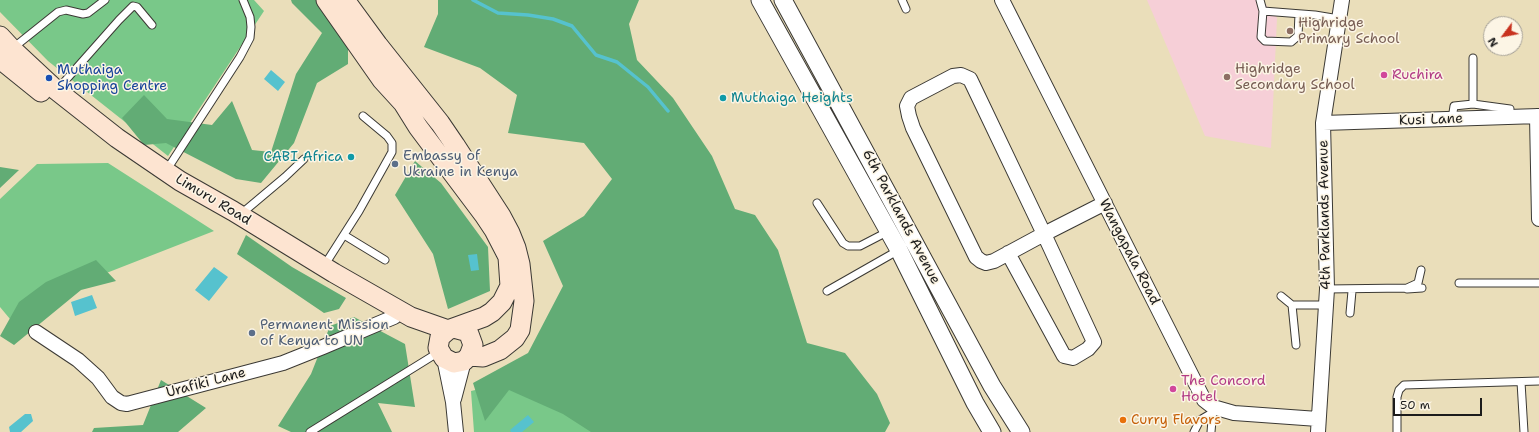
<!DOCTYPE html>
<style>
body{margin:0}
#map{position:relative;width:1539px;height:432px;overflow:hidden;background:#eadeba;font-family:"Shantell Sans",sans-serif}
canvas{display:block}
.north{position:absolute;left:1483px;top:16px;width:40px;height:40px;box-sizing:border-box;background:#fcf5e5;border:1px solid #a29e95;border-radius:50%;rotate:238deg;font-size:11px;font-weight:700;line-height:16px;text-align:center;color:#1c1c1c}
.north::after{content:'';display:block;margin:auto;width:14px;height:18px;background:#c8321e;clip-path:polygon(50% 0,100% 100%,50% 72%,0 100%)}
.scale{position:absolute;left:1393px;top:398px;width:89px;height:18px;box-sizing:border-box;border:2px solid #1c1c1c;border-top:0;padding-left:5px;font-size:12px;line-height:14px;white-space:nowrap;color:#1c1c1c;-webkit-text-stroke:3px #fcf5e5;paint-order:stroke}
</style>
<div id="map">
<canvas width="1539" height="432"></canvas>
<div class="north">N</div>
<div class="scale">50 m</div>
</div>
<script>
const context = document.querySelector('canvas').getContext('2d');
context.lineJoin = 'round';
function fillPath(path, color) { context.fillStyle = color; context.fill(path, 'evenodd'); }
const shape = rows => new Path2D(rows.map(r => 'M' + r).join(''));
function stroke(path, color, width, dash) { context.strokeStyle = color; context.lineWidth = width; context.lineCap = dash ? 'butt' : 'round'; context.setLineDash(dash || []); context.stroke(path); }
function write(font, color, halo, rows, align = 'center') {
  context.font = font + ' "Shantell Sans",sans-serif'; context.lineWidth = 3; context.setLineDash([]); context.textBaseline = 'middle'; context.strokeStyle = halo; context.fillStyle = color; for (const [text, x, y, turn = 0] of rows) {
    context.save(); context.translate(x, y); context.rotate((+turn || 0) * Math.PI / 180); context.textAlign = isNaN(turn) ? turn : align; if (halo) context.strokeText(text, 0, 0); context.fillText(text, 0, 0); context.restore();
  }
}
fillPath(shape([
 [1147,0,1262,0,1277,18,1271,148,1205,136]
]), '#f6cfd7');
fillPath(shape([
 [0,0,254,0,264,11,168,156,48,61,0,12],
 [108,163,214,231,68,288,20,331,0,307,0,199,37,164],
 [634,353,730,432,474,432,471,391]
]), '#79c889');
fillPath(shape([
 [291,0,337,0,348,18,348,64,317,83,294,143,261,183,236,179,166,143,144,145,122,118,144,95,167,119,212,125,232,101,252,150,271,152,296,74,322,33,292,3],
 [438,0,639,0,629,24,637,60,673,98,712,156,735,209,755,215,778,250,807,343,845,353,877,394,890,423,885,432,591,432,563,414,509,390,485,421,473,383,528,353,563,286,543,241,584,216,612,179,584,143,508,133,517,95,480,68,424,47,438,14],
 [415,161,441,183,488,247,490,291,448,309,433,254,395,195],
 [0,167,19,170,0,188],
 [246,235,292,267,346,298,339,309,324,313,237,254],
 [96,260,116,281,81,290,14,345,0,336,19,302,46,282],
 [354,317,405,344,415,407,378,403,392,432,291,432,278,426,311,374,330,326],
 [161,380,206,408,178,432,92,432,94,428,143,425]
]), '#62ac75');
fillPath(shape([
 [271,70,285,82,278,91,264,79],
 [477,254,479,270,471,271,468,255],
 [214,267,228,277,209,301,195,290],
 [92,295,97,308,75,316,71,302],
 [25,414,31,414,33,421,21,432,10,432,9,427],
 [528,415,534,422,522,432,511,432,510,430]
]), '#56c2ce');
stroke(shape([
 [473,0,498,13,528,15,553,19,572,26,596,55,617,62,648,87,668,111]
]), '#56c2ce', 3.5);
const service = shape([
 [902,0,906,9],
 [1260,0,1263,11,1315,15,1339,19],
 [1263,11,1261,37,1265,41,1291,42,1298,36,1299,14],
 [13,48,58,12,66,10,83,14,88,13,105,0],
 [57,90,119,20,133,6,137,7,152,25],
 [1473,104,1473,58],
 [1452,119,1454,106,1473,104,1510,109],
 [166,171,240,57,250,38,251,27,250,17,243,0],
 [817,203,843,243,848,246,860,246,889,231],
 [241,214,285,177,304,159],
 [344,235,385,260],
 [324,266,359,211,392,152,392,143,387,136,363,116],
 [1459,283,1539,283],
 [1327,289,1407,288,1418,283,1421,270],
 [1407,289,1422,288],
 [827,291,899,250],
 [1281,296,1292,305,1326,305],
 [1292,305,1296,345],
 [1350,313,1352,291],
 [1521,382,1524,432],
 [310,432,439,352],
 [1194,432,1200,420,1212,413],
 [1211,432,1213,409],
 [1397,432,1397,397,1399,390,1404,385,1539,381]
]);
const minor = shape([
 [1002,0,1204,400,1213,407,1234,413,1318,419],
 [1537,116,1539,219],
 [1323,123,1539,116],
 [1008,253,1064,356,1073,358,1088,349,1094,342,1044,234,970,79,961,75,953,76,911,98,907,106,909,116,913,128,976,257,981,261,986,263,994,261,1044,234,1105,203],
 [36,332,78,360,98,378,112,397,121,403,127,404,283,363,323,347,394,317],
 [444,358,453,402,456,432],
 [454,399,464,361],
 [1318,432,1327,289,1323,123,1342,0]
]);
const tertiary = shape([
 [760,0,899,250,975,403,992,432],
 [783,0,992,386,1021,432]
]);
const secondary = shape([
 [326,0,382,80,403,103,418,127,484,215,494,230,508,257,510,286,502,302,492,312,484,317,448,330,440,337,438,348,444,358,454,363,464,361,469,356,473,345,469,334,465,331,454,328],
 [345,0,378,45,440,123,455,145,501,216,510,233,516,248,520,264,524,301,520,330,515,338,500,350,483,357,469,356],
 [0,36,12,49,56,90,117,138,180,181,233,211,334,273,411,317,448,330],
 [0,59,41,92]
]);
stroke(service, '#3b3934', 9);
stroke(minor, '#3b3934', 16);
stroke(tertiary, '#3b3934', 19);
stroke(secondary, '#3b3934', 21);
stroke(service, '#fff', 7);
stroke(minor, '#fff', 14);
stroke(tertiary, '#fff', 17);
stroke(secondary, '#fde4d1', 19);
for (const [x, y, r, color] of [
 [1290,31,4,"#8d6e63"],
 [1384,75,4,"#d1479c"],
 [1227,77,4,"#8d6e63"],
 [49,78,4,"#1a4fb4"],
 [723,98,4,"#0f9aa8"],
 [351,157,4,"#0f9aa8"],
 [395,164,4,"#5c6f8a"],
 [252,333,4,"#5c6f8a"],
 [1173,389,4,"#d1479c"],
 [1123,420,4,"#e8710a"]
]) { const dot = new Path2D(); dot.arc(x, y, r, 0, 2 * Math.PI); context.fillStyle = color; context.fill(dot); stroke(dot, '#fcf5e5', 1.5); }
write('14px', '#785e54', '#fcf5e5', [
 ["Highridge",1298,23],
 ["Primary School",1298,39],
 ["Highridge",1235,69],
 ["Secondary School",1235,85]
], 'left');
write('14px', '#164399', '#fcf5e5', [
 ["Muthaiga",57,70],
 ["Shopping Centre",57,86]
], 'left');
write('14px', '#b23c85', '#fcf5e5', [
 ["Ruchira",1392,75],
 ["The Concord",1181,381],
 ["Hotel",1181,397]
], 'left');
write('14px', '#0d838f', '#fcf5e5', [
 ["Muthaiga Heights",731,98],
 ["CABI Africa",343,157,"right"]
], 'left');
write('14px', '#1c1c1c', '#fcf5e5', [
 ["Kusi Lane",1431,120,-2],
 ["Limuru Road",213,200,31],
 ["4th Parklands Avenue",1325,215,-91],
 ["6th Parklands Avenue",901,217,62],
 ["Wangapala Road",1129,252,63],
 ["Urafiki Lane",206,383,-15]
]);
write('14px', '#4e5e75', '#fcf5e5', [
 ["Embassy of",403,156],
 ["Ukraine in Kenya",403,172],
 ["Permanent Mission",260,325],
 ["of Kenya to UN",260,341]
], 'left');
write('14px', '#c56008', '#fcf5e5', [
 ["Curry Flavors",1131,420]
], 'left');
</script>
